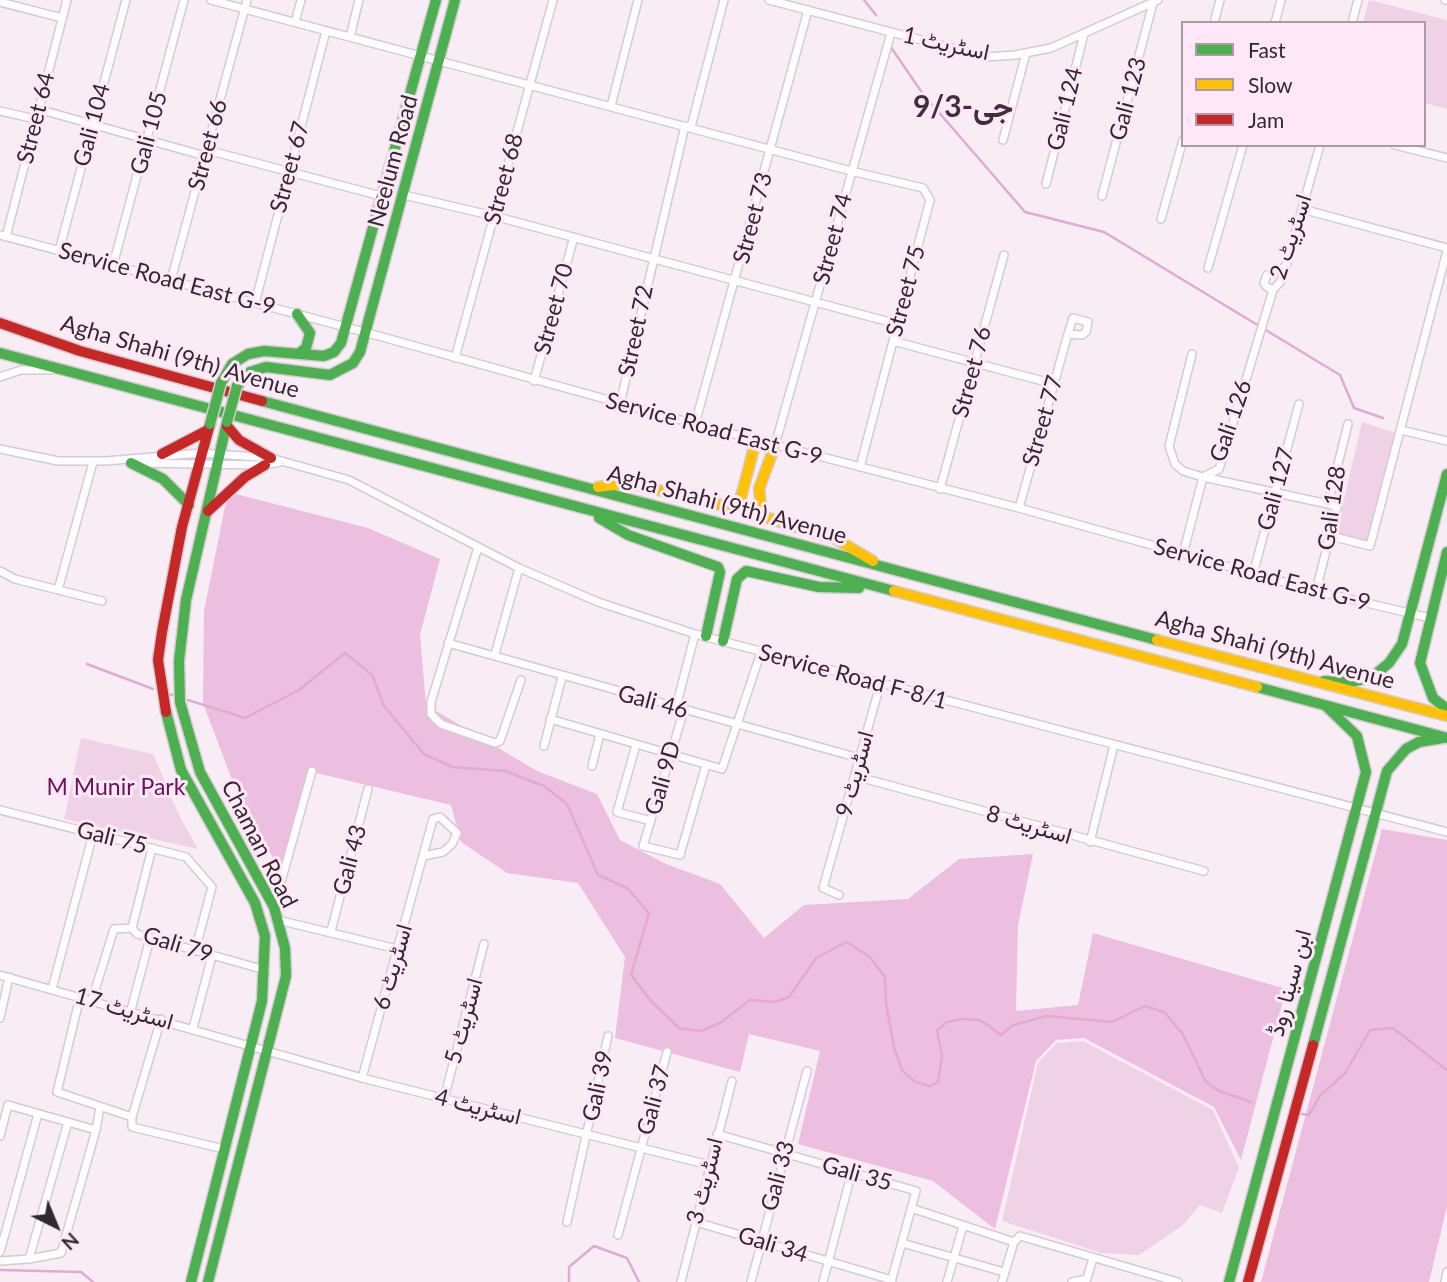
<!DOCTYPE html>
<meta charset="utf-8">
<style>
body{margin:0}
#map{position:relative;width:1447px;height:1282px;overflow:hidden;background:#f9edf5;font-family:Lato,sans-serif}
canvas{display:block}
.legend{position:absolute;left:1181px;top:21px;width:245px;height:126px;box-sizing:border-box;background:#fee8f7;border:2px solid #ac9ba7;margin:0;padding:9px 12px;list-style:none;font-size:21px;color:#32282f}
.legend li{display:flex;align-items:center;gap:14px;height:35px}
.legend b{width:35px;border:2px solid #ac9ba7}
.north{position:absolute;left:21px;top:1191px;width:70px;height:70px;-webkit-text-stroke:5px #fee8f7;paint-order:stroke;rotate:137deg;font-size:19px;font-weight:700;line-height:28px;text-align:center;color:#32282f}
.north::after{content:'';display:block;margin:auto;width:24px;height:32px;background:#32282f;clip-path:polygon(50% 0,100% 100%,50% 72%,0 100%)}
</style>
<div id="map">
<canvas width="1447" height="1282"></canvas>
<ul class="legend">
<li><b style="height:9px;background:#4caf50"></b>Fast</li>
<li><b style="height:9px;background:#ffc107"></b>Slow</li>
<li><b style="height:9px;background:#c62828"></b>Jam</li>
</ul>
<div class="north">N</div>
</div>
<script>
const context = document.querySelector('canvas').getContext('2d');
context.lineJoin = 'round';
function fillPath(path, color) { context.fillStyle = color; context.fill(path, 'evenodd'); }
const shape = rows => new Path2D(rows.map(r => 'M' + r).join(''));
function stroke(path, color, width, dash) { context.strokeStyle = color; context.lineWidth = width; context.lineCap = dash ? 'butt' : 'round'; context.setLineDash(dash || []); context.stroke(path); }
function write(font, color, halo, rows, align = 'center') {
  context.font = font + ' Lato,Vazirmatn,sans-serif'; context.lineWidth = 6; context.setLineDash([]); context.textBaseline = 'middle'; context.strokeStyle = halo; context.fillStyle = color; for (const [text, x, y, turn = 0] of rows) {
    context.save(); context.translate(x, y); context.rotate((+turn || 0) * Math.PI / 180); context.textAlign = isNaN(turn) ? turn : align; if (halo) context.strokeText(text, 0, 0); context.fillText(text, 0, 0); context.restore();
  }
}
fillPath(shape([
 [1369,0,1447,20,1447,109,1424,103,1424,23,1363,23],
 [1362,422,1397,433,1367,541,1336,533],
 [81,738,153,754,180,817,198,849,64,819],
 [1083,1041,1213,1110,1239,1168,1222,1213,1200,1205,1183,1225,1139,1255,1101,1253,1002,1221,1038,1062,1057,1043]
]), '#f0d2e7');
fillPath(shape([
 [228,492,368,528,440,559,420,635,426,705,537,771,597,794,620,840,666,864,720,884,764,938,804,905,908,899,959,859,1033,854,1018,925,1016,1011,1078,1005,1093,933,1286,989,1241,1160,1214,1107,1084,1038,1056,1040,1036,1061,995,1229,933,1181,798,1144,820,1051,749,1034,740,1072,615,1038,625,957,578,883,507,873,461,842,451,805,312,772,280,870,239,798,203,703,204,611],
 [1382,829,1447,840,1447,1206,1429,1282,1261,1282]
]), '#ecbedf');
stroke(shape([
 [864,0,876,15],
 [890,46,923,94,1025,212,1104,232,1340,375,1354,408,1383,418],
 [87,664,153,689],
 [169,694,172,695],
 [188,700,245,718,299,690,345,653,372,675,384,706,424,754,452,767,505,771,544,786,567,804,598,875,627,888,649,913,631,975,651,1001,679,1028,701,1031,720,1023,750,1000,775,1002,789,997,816,958,846,942,869,956,885,977,886,1003,894,1048,902,1070,915,1082,930,1086,938,1082,942,1056,937,1030,947,1022,963,1019,980,1020,1001,1035,1013,1025,1047,1016,1112,1022,1145,1006,1164,1012,1182,1033,1206,1082,1219,1091,1251,1102],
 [1302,1114,1309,1115,1320,1096,1346,1072,1370,1030,1393,1028,1447,1070],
 [0,1270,81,1272,93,1282],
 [569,1282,569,1267,594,1246,627,1258,639,1282]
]), '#e1aad2', 2.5);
const street = shape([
 [211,0,851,171,923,188,930,200,860,467],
 [769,0,986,57,1015,55,1051,48,1158,0],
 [1445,0,1447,0],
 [0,2,62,18],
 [295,22,301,0],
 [1214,23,1220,0],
 [1275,23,1281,0],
 [1352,23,1358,0],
 [350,37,359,0],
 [611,106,638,0],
 [38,109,205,156],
 [0,111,35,119],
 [691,127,724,0],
 [1003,140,1026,53],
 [1395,145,1447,158],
 [207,150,381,196],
 [1046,184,1084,34],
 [404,195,494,216,897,324],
 [1102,196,1153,3],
 [1302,209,1447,248],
 [1161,219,1183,140],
 [0,235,368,333,695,424,1019,508,1316,591,1430,618],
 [6,237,67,0],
 [59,251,126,0],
 [113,265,184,0],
 [1285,267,1267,275,1264,283,1267,287,1273,290,1282,280,1320,145],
 [1208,268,1243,145],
 [171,280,247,0],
 [255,303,326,31],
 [893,341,1054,384],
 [1192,354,1169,446,1175,464,1183,471,1203,477,1328,504],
 [455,358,553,0],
 [0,377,21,370,51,370],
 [534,381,574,237],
 [620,404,685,126],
 [695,424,808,10],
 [1401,430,1447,441],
 [775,445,891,33],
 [0,449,58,461,105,461,201,453,271,458,349,480,519,568,598,602,695,634,1447,832],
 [135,463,265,465,280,462],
 [940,489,1004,255],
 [1019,508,1068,334,1073,318,1088,322,1086,332,1082,335,1068,334],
 [1331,536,1370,546,1447,251],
 [478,547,431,702,431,714,441,724,495,743,500,741,521,680],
 [1183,554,1203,477,1219,469,1273,290],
 [0,571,15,579,102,601],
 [1253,574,1299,404],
 [58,590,93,462],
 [1316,591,1337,507,1328,504,1348,424],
 [448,643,859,758],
 [495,654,519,568],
 [676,707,695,634],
 [684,710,643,846,680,855,706,765],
 [550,719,722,769,761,652],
 [636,745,617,812,651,821],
 [544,746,562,677],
 [592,766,600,734],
 [855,776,1204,871],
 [0,810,186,857,212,887,195,951],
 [1090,842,1114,745],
 [839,895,823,888,880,685],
 [274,907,312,771],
 [278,920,397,949],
 [132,928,137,934,265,970],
 [132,928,152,848],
 [331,931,368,789],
 [0,975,362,1078,709,1165],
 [52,989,93,834],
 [80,997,57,1092,132,1117],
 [92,1000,114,929,132,928],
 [131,1010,150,938],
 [0,1018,9,977],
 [161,1019,132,1117,132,1127,224,1149],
 [193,1028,212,956],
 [362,1078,433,819,440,817,457,833,452,844,443,852,423,856],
 [444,1099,484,944],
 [717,1134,916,1191,891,1282],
 [0,1136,8,1105,96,1130,100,1107],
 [911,1208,1014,1242],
 [567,1222,608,1036],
 [696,1222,892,1280],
 [618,1235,667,1052],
 [1014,1242,1020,1236,1178,1282],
 [902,1243,1004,1272],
 [0,1252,38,1114],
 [29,1259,61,1253,96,1130],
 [0,1261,29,1259,68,1122],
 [681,1282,732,1081],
 [751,1282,807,1071],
 [823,1282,852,1171],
 [947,1282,963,1226],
 [1002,1282,1014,1242],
 [1072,1282,1087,1279],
 [1086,1282,1093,1258],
 [1445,1282,1447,1272]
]);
const fast = shape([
 [297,314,310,333,306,348,298,354],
 [0,353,894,591],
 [221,383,232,364,248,354,264,351,324,356,334,352,341,343,436,0],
 [237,386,250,372,266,367,330,375,353,363,360,352,455,0],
 [262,401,1157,640],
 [131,463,163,479,189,505],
 [599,518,628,535,718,567,720,572,706,636],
 [1447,552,1420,663,1433,698,1447,709],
 [723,641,737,579,746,571,819,587,859,588],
 [1324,681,1352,682,1372,677,1389,663,1402,644,1447,474],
 [1257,687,1447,738],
 [166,712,181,770,255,903,265,936,262,1001,191,1282],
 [1313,1045,1387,771,1406,749,1419,742,1443,738],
 [208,1282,286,976,285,948,274,907,200,772,180,702,179,661,186,600,227,422],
 [1229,1282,1366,772,1357,736,1326,706]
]);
const slow = shape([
 [775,445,759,489,762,512,768,518,834,538,873,561],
 [598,487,629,483,730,507,736,505,741,497,756,440],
 [894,591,1257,687],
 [1157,640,1447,716]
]);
const jam = shape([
 [0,323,80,351,262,401],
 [227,426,239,440,271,458],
 [162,454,208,430],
 [208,511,245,477,265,465],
 [166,712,158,660,162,632,182,527,210,424],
 [1248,1282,1313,1045]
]);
stroke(street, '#d5cbd2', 10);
stroke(fast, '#d5cbd2', 13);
stroke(slow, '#d5cbd2', 13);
stroke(jam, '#d5cbd2', 13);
stroke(street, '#fefcfe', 7);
stroke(fast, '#4caf50', 10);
stroke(slow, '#ffc107', 10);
stroke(jam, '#c62828', 10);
const fastBridge = shape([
 [227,422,237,386],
 [210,424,221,383]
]);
stroke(fastBridge, '#d5cbd2', 13, []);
stroke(fastBridge, '#4caf50', 10);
write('23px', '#32282f', '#fee8f7', [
 ["اسٹریٹ 1",946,44,12],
 ["Gali 123",1128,99,-75],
 ["Gali 124",1065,109,-76],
 ["Street 64",36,118,-76],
 ["Gali 104",92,125,-75],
 ["Gali 105",149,133,-75],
 ["Street 66",208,145,-75],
 ["Neelum Road",393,161,-75],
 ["Street 67",290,167,-75],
 ["Street 68",504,179,-75],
 ["Street 73",753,218,-75],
 ["اسٹریٹ 2",1291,237,-72],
 ["Street 74",833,239,-75],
 ["Service Road East G-9",167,279,15],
 ["Street 75",906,291,-75],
 ["Street 70",554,309,-75],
 ["Street 72",636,331,-78],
 ["Agha Shahi (9th) Avenue",180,357,16],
 ["Street 76",972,372,-75],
 ["Street 77",1043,421,-74],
 ["Gali 126",1231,421,-71],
 ["Service Road East G-9",714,429,15],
 ["Gali 127",1276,489,-75],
 ["Agha Shahi (9th) Avenue",727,505,15],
 ["Gali 128",1332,508,-82],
 ["Service Road East G-9",1262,575,15],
 ["Agha Shahi (9th) Avenue",1275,650,15],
 ["Service Road F-8/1",853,677,15],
 ["Gali 46",653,702,15],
 ["اسٹریٹ 9",855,774,-75],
 ["Gali 9D",663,778,-74],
 ["اسٹریٹ 8",1029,825,16],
 ["Gali 75",112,838,14],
 ["Chaman Road",259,844,63],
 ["Gali 43",350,860,-75],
 ["Gali 79",178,945,17],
 ["اسٹریٹ 6",393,967,-74],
 ["ابن سینا روڈ",1290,983,-75],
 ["اسٹریٹ 17",124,1009,16],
 ["اسٹریٹ 5",464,1021,-75],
 ["Gali 39",598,1086,-78],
 ["Gali 37",654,1100,-75],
 ["اسٹریٹ 4",478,1107,14],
 ["Gali 35",857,1174,16],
 ["Gali 33",778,1176,-75],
 ["اسٹریٹ 3",705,1181,-76],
 ["Gali 34",773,1245,17]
]);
write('23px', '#681258', '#fee8f7', [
 ["M Munir Park",116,788]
]);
write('bold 30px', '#422d3c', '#fee8f7', [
 ["جی-9/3",963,107]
]);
</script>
